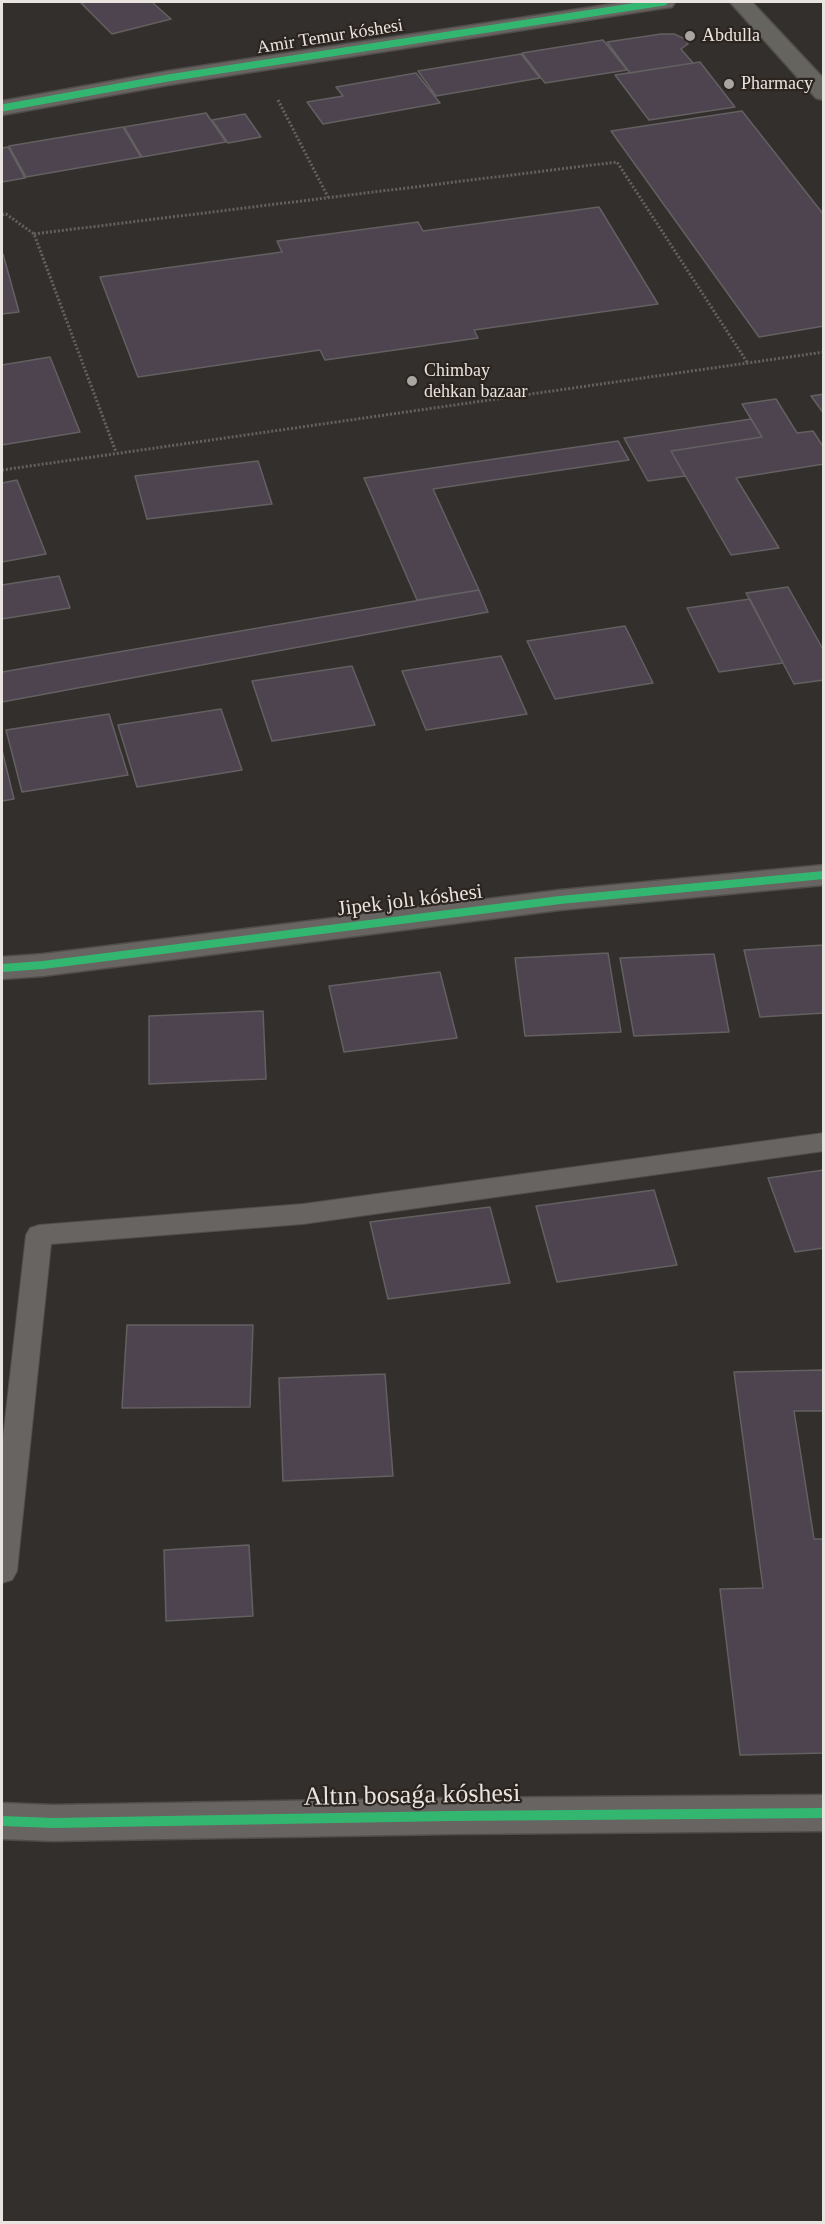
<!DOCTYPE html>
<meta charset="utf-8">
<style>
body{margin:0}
#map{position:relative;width:825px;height:2224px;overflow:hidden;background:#332f2c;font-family:Georgia,serif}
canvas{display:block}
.frame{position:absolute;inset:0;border:3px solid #e9e4e0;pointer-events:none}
</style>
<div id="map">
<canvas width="825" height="2224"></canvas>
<div class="frame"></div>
</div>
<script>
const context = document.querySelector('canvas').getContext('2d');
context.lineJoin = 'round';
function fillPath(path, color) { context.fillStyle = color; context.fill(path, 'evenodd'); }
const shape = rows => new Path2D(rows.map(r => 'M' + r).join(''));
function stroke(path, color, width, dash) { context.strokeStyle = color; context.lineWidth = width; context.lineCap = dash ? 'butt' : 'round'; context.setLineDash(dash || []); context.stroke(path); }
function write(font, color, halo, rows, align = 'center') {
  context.font = font + ' Georgia,serif'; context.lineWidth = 4.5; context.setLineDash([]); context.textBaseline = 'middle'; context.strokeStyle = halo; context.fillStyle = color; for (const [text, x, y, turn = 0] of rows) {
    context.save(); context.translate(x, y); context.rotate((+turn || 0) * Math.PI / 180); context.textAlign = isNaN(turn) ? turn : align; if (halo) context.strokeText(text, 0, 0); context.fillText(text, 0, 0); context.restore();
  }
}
const building = shape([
 [88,2,152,2,171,19,112,34,81,3,88,2],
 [661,34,674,34,685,39,688,44,681,49,693,63,630,73,607,42,661,34],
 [603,40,627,70,545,83,522,53,603,40],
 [521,54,540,78,436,96,418,71,521,54],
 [700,62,735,107,649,120,615,75,700,62],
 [416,73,440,103,323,124,307,102,343,96,336,87,416,73],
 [742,111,824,215,824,326,759,337,611,131,742,111],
 [206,113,226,142,142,157,124,127,206,113],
 [245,114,261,137,228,143,212,120,245,114],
 [123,127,141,157,26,177,9,146,123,127],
 [8,147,25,178,2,182,2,148,8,147],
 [599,207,658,304,474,330,478,338,402,349,325,360,320,350,138,377,100,277,282,252,277,241,418,222,423,231,599,207],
 [2,254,3,254,19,312,2,314,2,254],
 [50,357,80,432,2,445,2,365,50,357],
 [824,394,824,414,811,396,824,394],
 [776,399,797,433,813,431,824,448,824,464,736,478,779,548,731,555,671,451,762,437,742,404,776,399],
 [751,419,762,437,671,451,685,476,648,481,624,438,751,419],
 [618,441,629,460,433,489,479,590,417,600,364,478,618,441],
 [258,461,272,504,147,519,135,476,258,461],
 [17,480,46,554,2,562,2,483,17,480],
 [59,576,70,608,2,619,2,585,59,576],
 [788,587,824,651,824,680,794,684,746,593,788,587],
 [479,590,488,612,2,702,2,672,479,590],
 [750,599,783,663,719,672,687,608,750,599],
 [625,626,653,683,555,699,527,641,625,626],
 [501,656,527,714,426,730,402,671,501,656],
 [352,666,375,725,272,741,252,681,352,666],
 [221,709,242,770,137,787,118,725,221,709],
 [109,714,128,775,22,792,6,730,109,714],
 [2,750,14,799,2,801,2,750],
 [824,945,824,1013,760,1017,744,950,824,945],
 [608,953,621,1032,525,1036,515,958,608,953],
 [714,954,729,1032,634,1036,620,958,714,954],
 [440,972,457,1038,344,1052,329,986,440,972],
 [263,1011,266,1079,149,1084,149,1016,263,1011],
 [824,1170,824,1248,795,1252,768,1178,824,1170],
 [654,1190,677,1265,557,1282,536,1206,654,1190],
 [490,1207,510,1283,388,1299,370,1222,490,1207],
 [127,1325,253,1325,250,1407,122,1408,127,1325],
 [824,1370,824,1411,794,1411,814,1539,824,1539,824,1753,740,1755,720,1589,763,1588,734,1372,824,1370],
 [385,1374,393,1476,283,1481,279,1378,385,1374],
 [249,1545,253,1616,166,1621,164,1550,249,1545]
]);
fillPath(building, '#4e4450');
stroke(building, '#636061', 1.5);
const lane = shape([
 [824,1133,824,1151,303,1224,51,1244,17,1571,12,1580,2,1583,2,1447,26,1235,30,1228,39,1225,303,1204,824,1133]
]);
const street = shape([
 [626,2,675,2,672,7,664,8,168,85,2,115,2,101,168,71,626,2],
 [824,865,824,885,560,910,43,976,2,979,2,957,43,954,560,890,824,865],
 [824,1795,824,1831,451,1834,53,1841,2,1839,2,1803,53,1805,451,1798,824,1795]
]);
const secondary = shape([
 [730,2,752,2,824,79,824,100,816,98,730,2]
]);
stroke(lane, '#504d4a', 2);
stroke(street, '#504d4a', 3);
stroke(secondary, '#504d4a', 3);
stroke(shape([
 [278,100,328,197],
 [2,215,6,214,34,234,116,452],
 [34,234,617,162,747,362],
 [2,470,824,352]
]), '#646260', 3, [2, 2]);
fillPath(lane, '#676462');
fillPath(street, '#676462');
fillPath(secondary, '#66645e');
stroke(shape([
 [2,108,168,78,664,2]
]), '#33b770', 7);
stroke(shape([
 [2,968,43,965,560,900,824,875]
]), '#33b770', 8);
stroke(shape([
 [2,1821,53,1823,451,1816,824,1813]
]), '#33b770', 10);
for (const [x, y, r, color] of [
 [690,36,6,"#a9a5a1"],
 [729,84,6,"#a9a5a1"],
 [412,381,6,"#a9a5a1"]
]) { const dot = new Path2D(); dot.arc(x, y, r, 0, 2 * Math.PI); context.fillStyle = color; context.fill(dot); stroke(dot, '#2c241f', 2); }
write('18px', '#e9e4e0', '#2c241f', [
 ["Abdulla",702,36],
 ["Pharmacy",741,84],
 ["Chimbay",424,371],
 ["dehkan bazaar",424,392]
], 'left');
write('18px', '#e9e4e0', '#2c241f', [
 ["Amir Temur kóshesi",330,37,-9]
]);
write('21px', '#e9e4e0', '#2c241f', [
 ["Jipek jolı kóshesi",410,901,-7]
]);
write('26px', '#e9e4e0', '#2c241f', [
 ["Altın bosaǵa kóshesi",412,1796,-1]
]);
</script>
